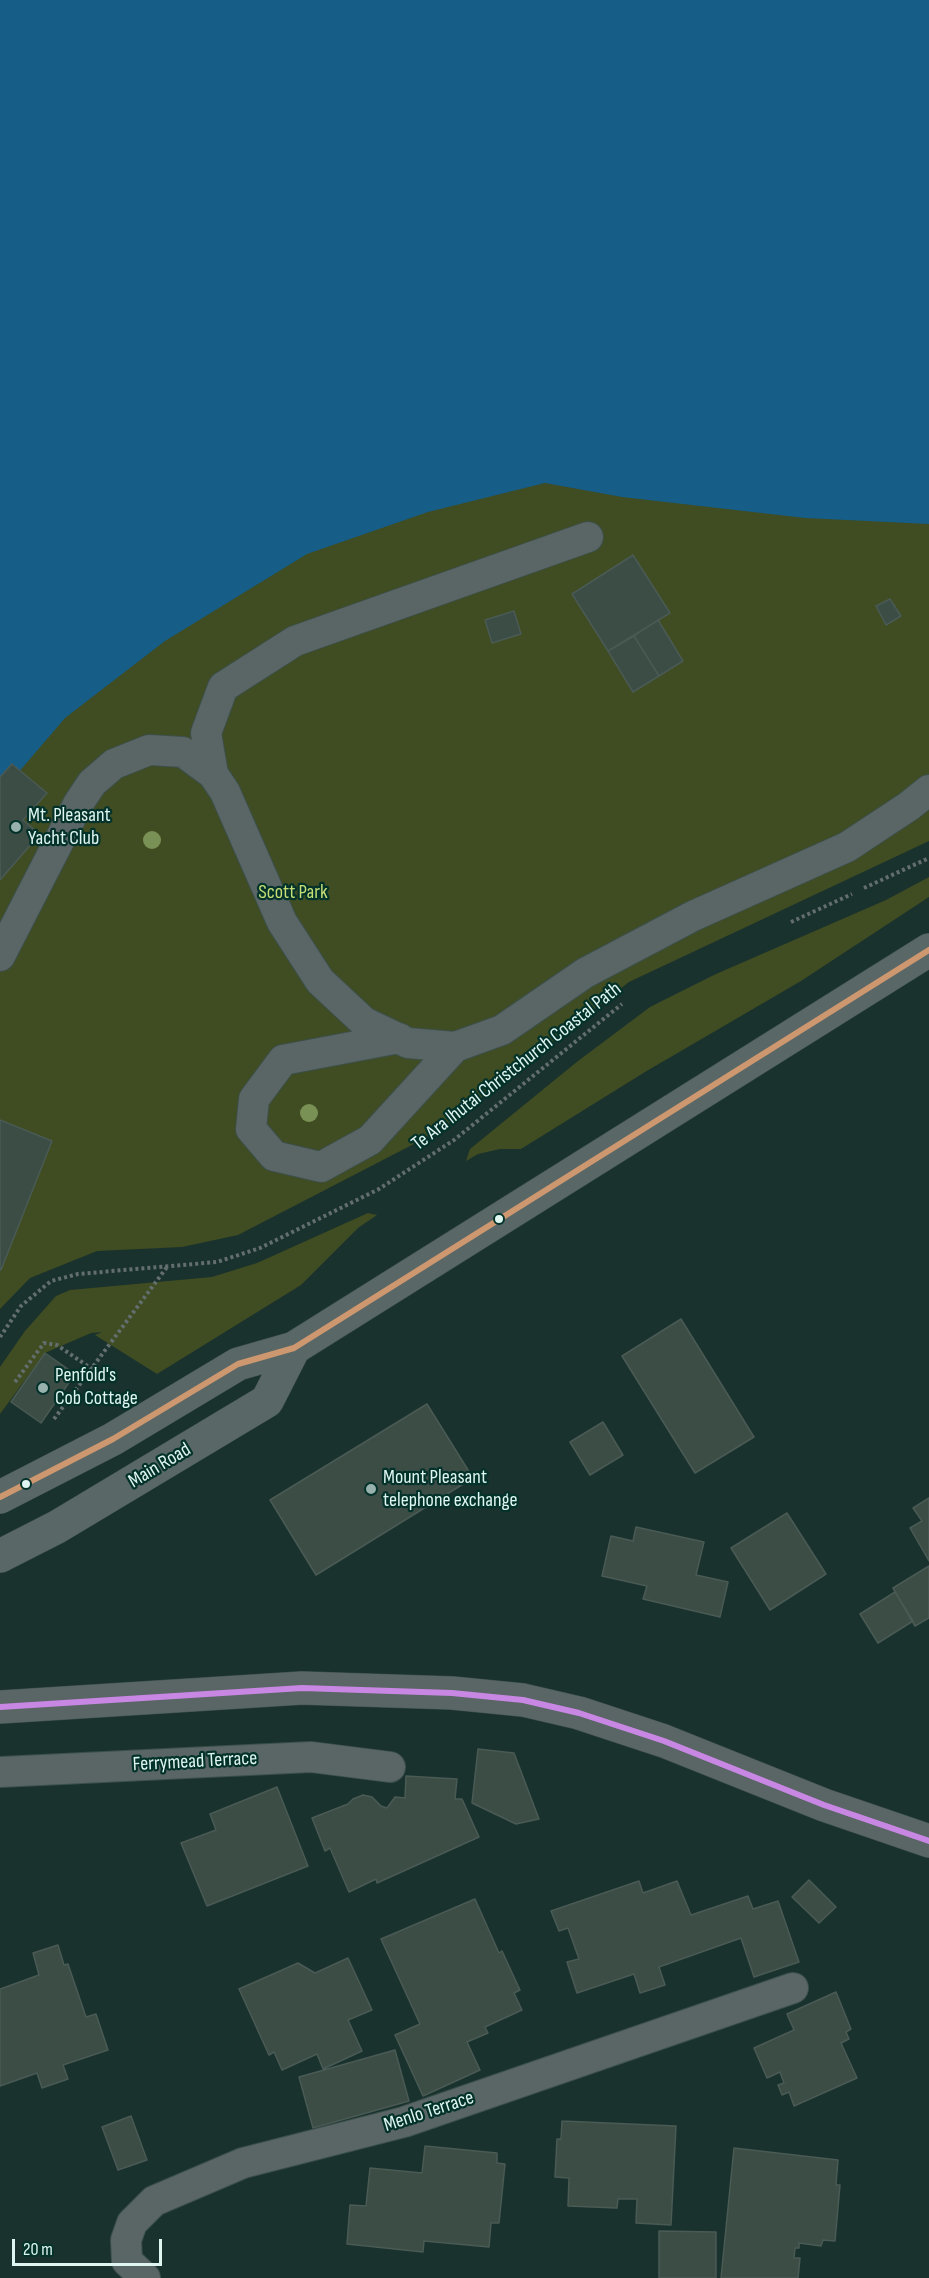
<!DOCTYPE html>
<style>
body{margin:0}
#map{position:relative;width:929px;height:2278px;overflow:hidden;background:#1a322e;font-family:"Sofia Sans Condensed",sans-serif}
canvas{display:block}
.scale{position:absolute;left:12px;top:2239px;width:150px;height:27px;box-sizing:border-box;border:3px solid #def5f0;border-top:0;padding-left:8px;font-size:18px;line-height:21px;white-space:nowrap;color:#def5f0;-webkit-text-stroke:4px #03322b;paint-order:stroke}
</style>
<div id="map">
<canvas width="929" height="2278"></canvas>
<div class="scale">20 m</div>
</div>
<script>
const context = document.querySelector('canvas').getContext('2d');
context.lineJoin = 'round';
function fillPath(path, color) { context.fillStyle = color; context.fill(path, 'evenodd'); }
const shape = rows => new Path2D(rows.map(r => 'M' + r).join(''));
function stroke(path, color, width, dash) { context.strokeStyle = color; context.lineWidth = width; context.lineCap = dash ? 'butt' : 'round'; context.setLineDash(dash || []); context.stroke(path); }
function write(font, color, halo, rows, align = 'center') {
  context.font = font + ' "Sofia Sans Condensed",sans-serif'; context.lineWidth = 4.5; context.setLineDash([]); context.textBaseline = 'middle'; context.strokeStyle = halo; context.fillStyle = color; for (const [text, x, y, turn = 0] of rows) {
    context.save(); context.translate(x, y); context.rotate((+turn || 0) * Math.PI / 180); context.textAlign = isNaN(turn) ? turn : align; if (halo) context.strokeText(text, 0, 0); context.fillText(text, 0, 0); context.restore();
  }
}
fillPath(shape([
 [0,0,929,0,929,841,629,982,439,1131,238,1235,182,1247,97,1251,30,1278,0,1309],
 [929,877,929,897,801,981,645,1072,521,1149,500,1149,478,1154,466,1161,470,1149,578,1061,650,1007,716,974,886,900],
 [368,1213,377,1215,358,1228,301,1285,157,1374,95,1335,102,1332,91,1333,45,1353,0,1414,0,1367,25,1331,56,1296,70,1290,212,1277,257,1263]
]), '#404c21');
fillPath(shape([
 [0,0,929,0,929,524,805,518,622,497,545,483,428,512,307,554,165,641,65,718,0,794]
]), '#165d87');
const building = shape([
 [633,555,670,613,608,651,572,594,633,555],
 [890,599,901,616,886,625,876,606,890,599],
 [514,611,521,634,492,643,485,620,514,611],
 [658,620,683,661,659,676,634,636,658,620],
 [634,636,659,676,633,692,608,651,634,636],
 [12,764,47,793,23,820,40,834,0,880,0,777,12,764],
 [0,1120,52,1141,1,1270,0,1270,0,1120],
 [681,1319,754,1437,695,1473,622,1356,681,1319],
 [45,1353,75,1374,41,1423,11,1402,45,1353],
 [427,1404,473,1478,316,1575,270,1500,427,1404],
 [603,1422,623,1455,590,1475,570,1442,603,1422],
 [929,1498,929,1561,910,1528,922,1521,913,1508,929,1498],
 [787,1513,826,1574,770,1610,731,1548,787,1513],
 [636,1527,704,1542,696,1575,728,1582,720,1617,643,1599,647,1586,602,1576,611,1536,633,1541,636,1527],
 [929,1566,929,1618,915,1626,893,1588,929,1566],
 [895,1592,913,1621,878,1643,860,1614,895,1592],
 [478,1749,514,1753,539,1819,516,1824,472,1803,478,1749],
 [406,1776,457,1779,455,1799,462,1799,479,1837,377,1883,376,1879,349,1892,330,1848,325,1851,312,1818,348,1804,353,1799,363,1795,372,1797,381,1806,387,1808,395,1797,405,1798,406,1776],
 [277,1787,308,1866,207,1906,181,1843,216,1830,210,1814,277,1787],
 [809,1880,836,1907,819,1923,792,1897,809,1880],
 [639,1881,643,1893,677,1881,691,1915,748,1896,753,1909,778,1901,799,1962,754,1977,741,1938,659,1967,665,1985,640,1993,634,1974,577,1993,567,1962,579,1959,568,1928,559,1931,551,1911,639,1881],
 [475,1899,499,1953,502,1951,520,1990,514,1993,522,2010,485,2027,488,2033,467,2042,480,2070,423,2096,395,2035,420,2024,381,1939,475,1899],
 [58,1945,64,1965,68,1964,86,2017,96,2014,108,2050,63,2065,68,2079,42,2088,37,2073,0,2086,0,1989,39,1975,33,1953,58,1945],
 [348,1958,372,2010,348,2020,362,2051,323,2069,317,2054,282,2070,274,2052,269,2055,239,1989,298,1963,315,1973,348,1958],
 [836,1992,851,2029,846,2032,849,2039,841,2043,857,2078,794,2106,789,2092,782,2095,778,2085,784,2083,780,2072,767,2078,754,2048,794,2030,787,2014,836,1992],
 [395,2050,409,2101,313,2128,299,2077,395,2050],
 [131,2116,147,2160,118,2170,102,2127,131,2116],
 [562,2121,676,2126,671,2225,636,2223,637,2199,618,2199,617,2208,568,2206,569,2178,555,2177,557,2139,561,2139,562,2121],
 [425,2146,497,2153,497,2163,505,2164,499,2223,491,2223,489,2247,424,2241,423,2252,347,2244,350,2205,366,2206,370,2168,422,2173,425,2146],
 [734,2148,838,2160,836,2185,840,2185,835,2241,823,2240,821,2246,799,2243,799,2248,795,2248,794,2258,800,2258,798,2278,721,2278,734,2148],
 [659,2231,716,2232,716,2278,659,2278,659,2231]
]);
fillPath(building, '#3c4d46');
stroke(building, '#4a5a54', 1.5);
const service = shape([
 [213,774,206,733,223,687,295,641,588,537],
 [0,956,78,804,92,783,114,764,149,750,183,752,213,774,225,792,282,922,320,981,364,1022,408,1043,455,1047,502,1030,585,973,693,916,847,847,909,806,929,790],
 [399,1038,283,1060,254,1099,251,1129,274,1156,321,1167,370,1140,455,1047],
 [0,1772,311,1757,390,1767],
 [145,2278,127,2261,126,2240,132,2223,154,2201,243,2163,404,2122,793,1988]
]);
const tertiary = shape([
 [0,1707,302,1688,452,1693,523,1700,579,1713,664,1741,824,1805,929,1841]
]);
const secondary = shape([
 [0,1497,113,1439,238,1364,294,1348,929,950],
 [0,1556,57,1527,267,1401,294,1348]
]);
stroke(service, '#3b504b', 32);
stroke(tertiary, '#3b504b', 34);
stroke(secondary, '#3b504b', 34);
stroke(shape([
 [864,888,929,858],
 [791,922,852,894],
 [0,1337,21,1306,51,1281,78,1274,217,1262,260,1248,379,1189,454,1140,622,1004],
 [15,1382,44,1343,57,1345,92,1369],
 [54,1419,167,1267]
]), '#636e6e', 4, [3, 3]);
stroke(service, '#5a6565', 30);
stroke(tertiary, '#5a6565', 33);
stroke(secondary, '#596766', 33);
stroke(shape([
 [0,1497,113,1439,238,1364,294,1348,929,950]
]), '#cd976f', 6);
stroke(shape([
 [0,1707,302,1688,452,1693,523,1700,579,1713,664,1741,824,1805,929,1841]
]), '#c787e3', 6);
context.fillStyle = '#799155';
for (const [x, y] of [
 [152,840],
 [309,1113]
]) { context.beginPath(); context.arc(x, y, 9, 0, 2 * Math.PI); context.fill(); }
for (const [x, y, r, color] of [
 [16,827,6,"#99b1ac"],
 [499,1219,5,"#def5f0"],
 [43,1388,6,"#99b1ac"],
 [26,1484,5,"#def5f0"],
 [371,1489,6,"#99b1ac"]
]) { const dot = new Path2D(); dot.arc(x, y, r, 0, 2 * Math.PI); context.fillStyle = color; context.fill(dot); stroke(dot, '#03322b', 2); }
write('20px', '#def5f0', '#03322b', [
 ["Mt. Pleasant",28,816],
 ["Yacht Club",28,839],
 ["Penfold's",55,1376],
 ["Cob Cottage",55,1399],
 ["Mount Pleasant",383,1478],
 ["telephone exchange",383,1501]
], 'left');
write('20px', '#c6de75', '#03322b', [
 ["Scott Park",293,893]
]);
write('20px', '#def5f0', '#03322b', [
 ["Te Ara Ihutai Christchurch Coastal Path",517,1067,-38],
 ["Main Road",160,1466,-31],
 ["Ferrymead Terrace",195,1762,-3],
 ["Menlo Terrace",429,2112,-18]
]);
</script>
